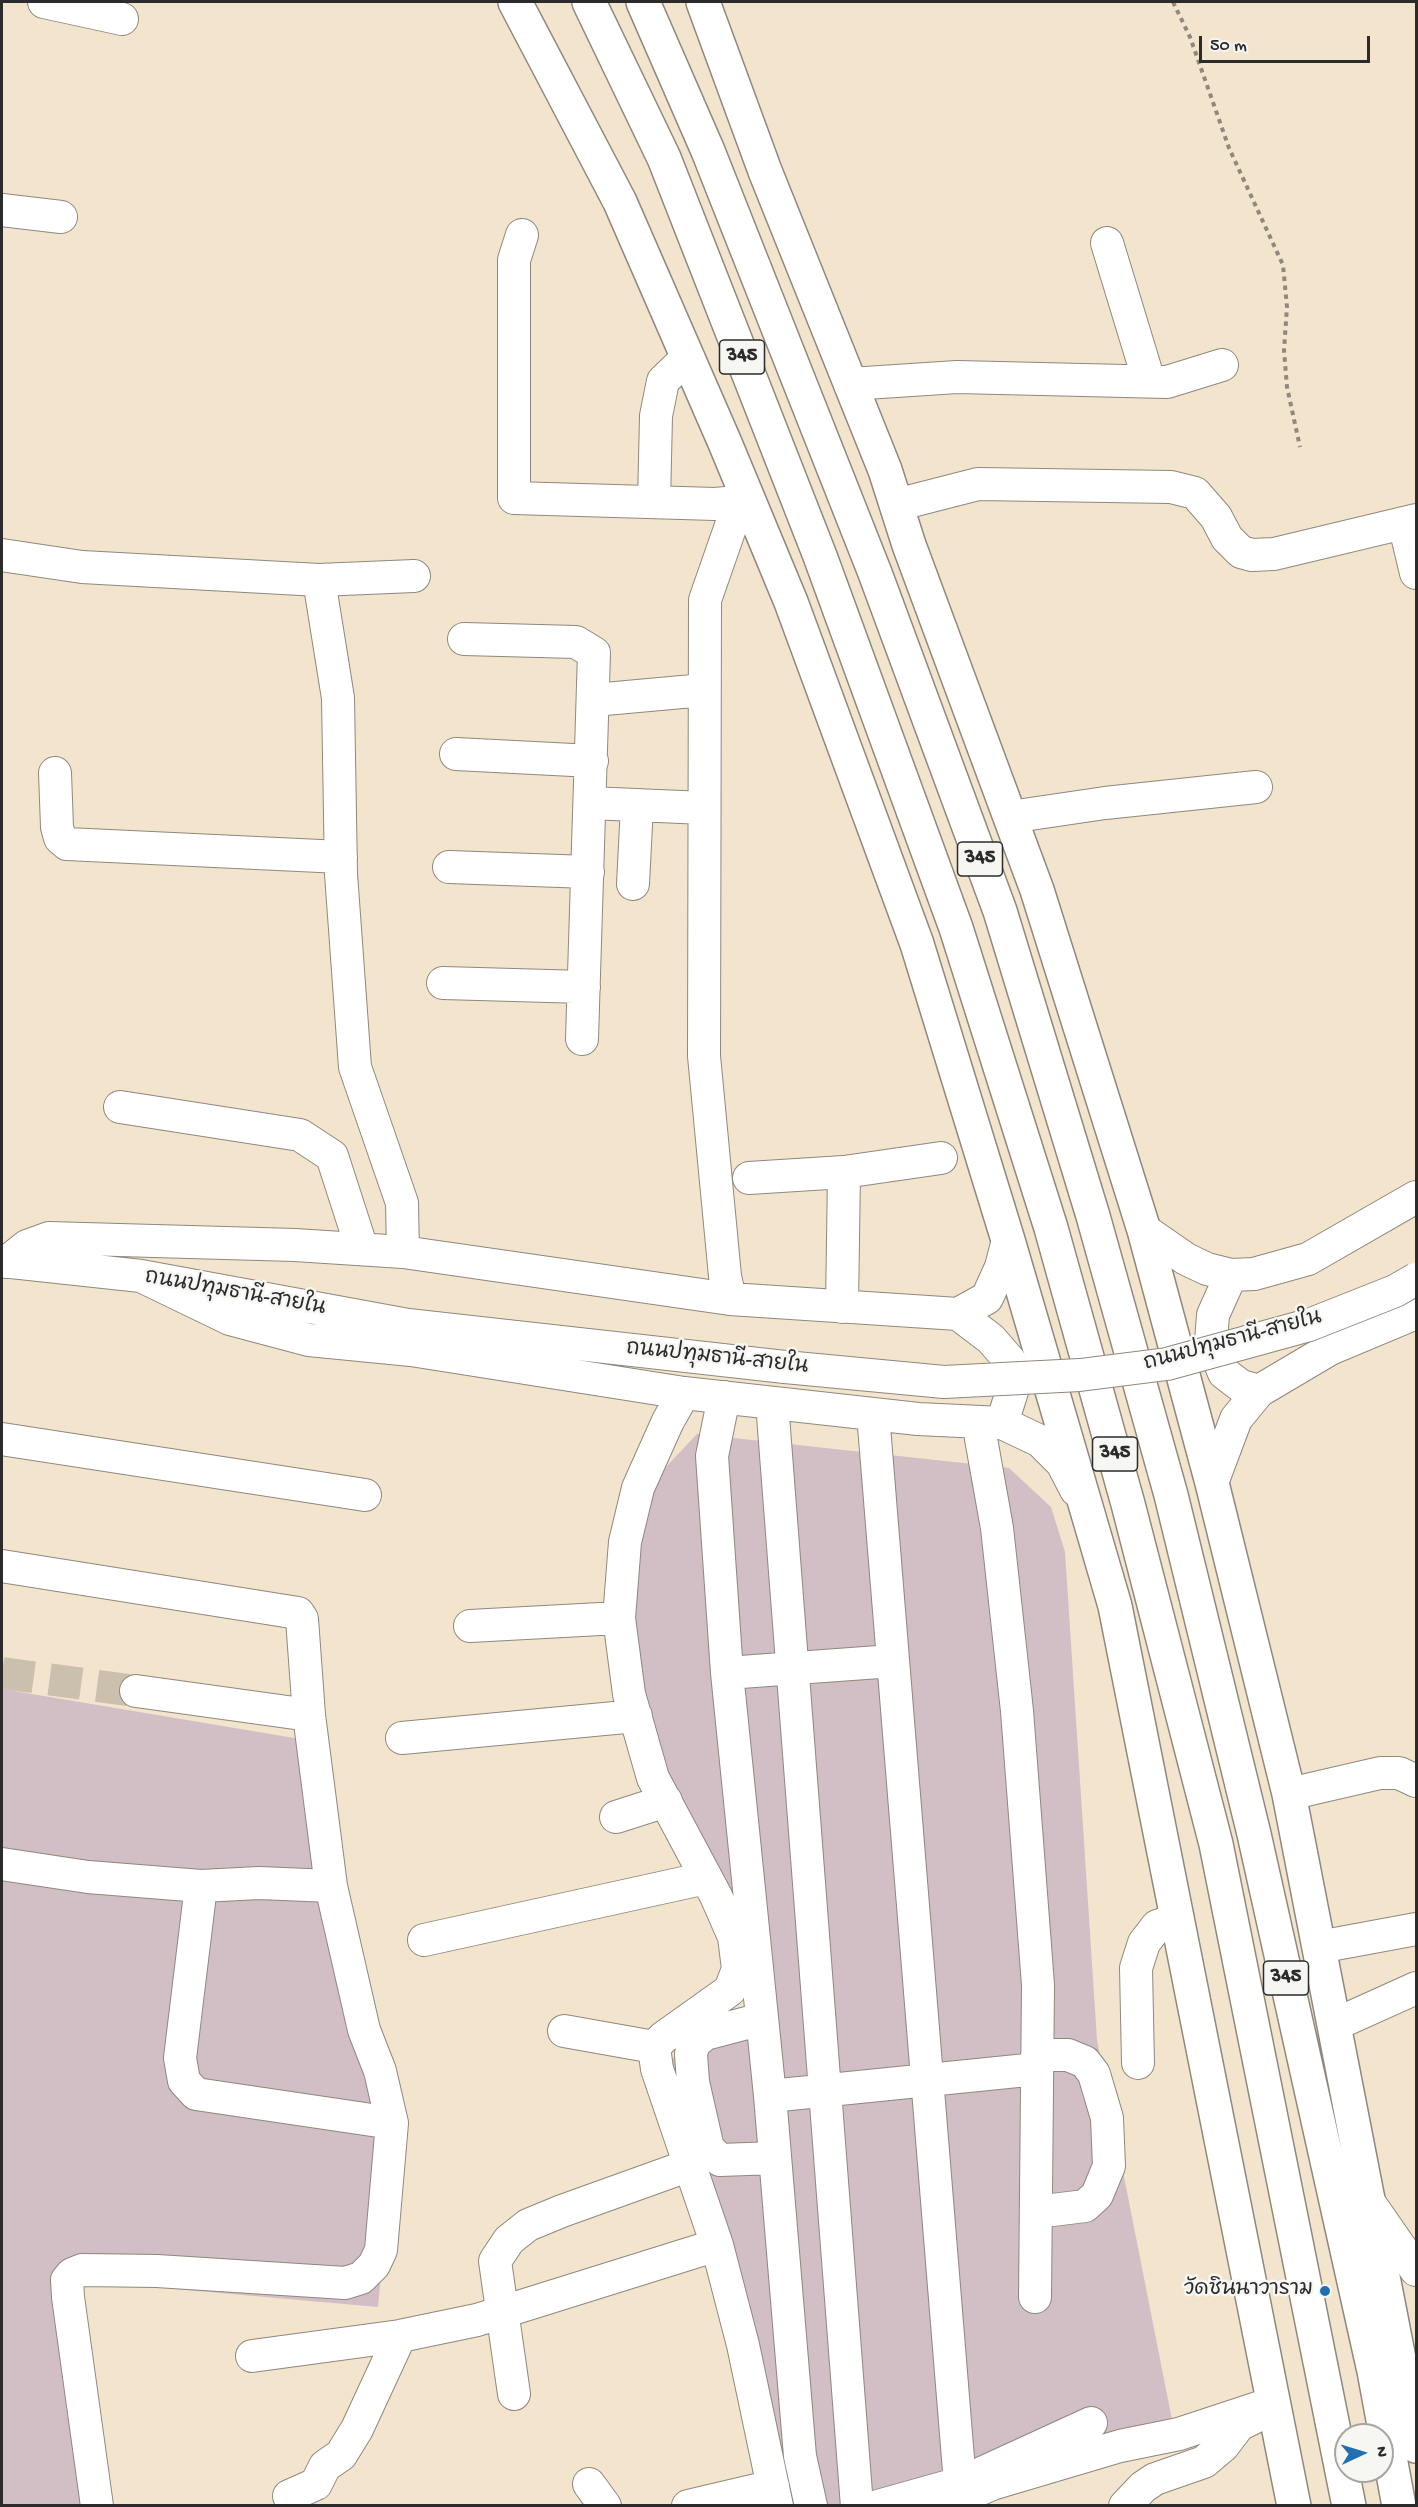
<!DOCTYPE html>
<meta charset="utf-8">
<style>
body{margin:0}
#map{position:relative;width:1418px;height:2507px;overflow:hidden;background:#f3e4ce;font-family:"Gochi Hand",sans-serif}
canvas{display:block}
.frame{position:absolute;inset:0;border:3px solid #2b2b2b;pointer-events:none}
.north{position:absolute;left:1334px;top:2423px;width:60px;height:60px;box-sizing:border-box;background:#f6f6f2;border:2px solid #a5a5a2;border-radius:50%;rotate:86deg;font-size:16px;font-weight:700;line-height:24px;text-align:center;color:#2b2b2b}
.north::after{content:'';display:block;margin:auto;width:21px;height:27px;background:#1f6fb2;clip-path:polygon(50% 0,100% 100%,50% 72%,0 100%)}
.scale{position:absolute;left:1199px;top:36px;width:171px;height:27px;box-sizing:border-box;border:3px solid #2b2b2b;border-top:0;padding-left:8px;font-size:18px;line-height:21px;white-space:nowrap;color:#2b2b2b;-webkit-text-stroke:4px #f6f6f2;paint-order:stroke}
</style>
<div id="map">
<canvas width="1418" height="2507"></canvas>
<div class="frame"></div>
<div class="north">N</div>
<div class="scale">50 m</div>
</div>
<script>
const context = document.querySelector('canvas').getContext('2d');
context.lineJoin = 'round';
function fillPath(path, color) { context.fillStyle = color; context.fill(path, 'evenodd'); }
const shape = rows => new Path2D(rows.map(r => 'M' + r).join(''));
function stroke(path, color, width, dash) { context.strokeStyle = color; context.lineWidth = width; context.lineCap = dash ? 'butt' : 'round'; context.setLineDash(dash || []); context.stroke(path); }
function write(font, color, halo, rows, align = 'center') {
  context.font = font + ' "Gochi Hand","Playpen Sans Thai",sans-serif'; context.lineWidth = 5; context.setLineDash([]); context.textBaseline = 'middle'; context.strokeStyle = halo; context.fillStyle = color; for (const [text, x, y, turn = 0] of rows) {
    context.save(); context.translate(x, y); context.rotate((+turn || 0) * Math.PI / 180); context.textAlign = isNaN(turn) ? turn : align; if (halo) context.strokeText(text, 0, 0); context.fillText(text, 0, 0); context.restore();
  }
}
fillPath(shape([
 [697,1434,1009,1468,1051,1507,1065,1552,1097,2040,1176,2440,951,2505,782,2505,669,2065,682,2044,752,2010,666,1780,630,1632,646,1488],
 [2,1689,324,1743,377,2060,398,2088,378,2307,73,2280,107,2505,2,2505]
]), '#d2bec5');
stroke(shape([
 [2,1673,136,1691]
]), '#cbbfad', 32, [32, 16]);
const minor = shape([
 [44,2,122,19],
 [2,210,61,217],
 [522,235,514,260,514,498,715,504,749,501],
 [1107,243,1149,381],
 [850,384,957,377,1167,382,1222,365],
 [654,502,656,416,663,381,688,357],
 [896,505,978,484,1171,487,1195,493,1216,517,1227,538,1241,552,1252,555,1274,554,1416,520],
 [1404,523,1416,573],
 [2,555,82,567,319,580,414,576],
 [319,580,338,698,341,874,355,1067,402,1203,403,1252],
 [464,639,576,642,594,653,582,1039],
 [594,700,704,690],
 [456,754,592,761],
 [55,773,57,827,60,838,67,844,341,857],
 [590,803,704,808],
 [1010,817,1105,803,1256,787],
 [449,867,588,872],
 [633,884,637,805],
 [443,983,584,987],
 [120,1107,300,1135,332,1156,362,1249],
 [749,1178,844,1172,941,1158],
 [1144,1230,1186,1259,1207,1269,1231,1275,1254,1274,1308,1259,1416,1197],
 [2,1261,141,1276,408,1325,785,1367],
 [7,1262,27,1246,49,1238,295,1245,403,1252,730,1299,958,1314,987,1298,1001,1267,1008,1240],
 [1231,1275,1213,1315,1211,1341,1224,1373,1241,1386,1259,1391],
 [141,1276,230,1319,309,1340,411,1350,684,1393,918,1419,1002,1423,1040,1441,1062,1463,1076,1490],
 [730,1299,725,1276,704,1056,705,600,734,517,749,501],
 [842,1307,844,1172],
 [958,1314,991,1339,1010,1361,1015,1382,1002,1423],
 [684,1393,668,1421,638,1488,625,1542,619,1618,629,1694,653,1778,716,1896,734,1937,738,1969,730,1990,664,2037,654,2047,657,2069,717,2245,743,2345,777,2506],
 [724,1397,712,1456,727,1673,770,2096,800,2456,811,2506],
 [772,1403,857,2506],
 [873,1414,960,2483,1091,2423],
 [978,1422,997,1528,1017,1711,1038,1985,1035,2297],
 [2,1439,365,1495],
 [1212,1483,1236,1419,1259,1391,1330,1349,1416,1313],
 [2,1566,298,1613,302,1619,309,1715],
 [470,1626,619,1618],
 [727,1673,893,1661],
 [136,1691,309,1715,331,1886,364,2030,380,2071,392,2123,196,2094,184,2081,180,2058,201,1886],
 [402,1738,636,1716],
 [1289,1794,1380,1773,1399,1773,1416,1781],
 [616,1817,666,1801],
 [2,1864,88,1877,201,1886,259,1883,331,1886],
 [424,1940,706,1878],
 [1319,1947,1416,1929],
 [762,2019,705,2034,694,2043,691,2054,693,2082,708,2148,720,2160,775,2158],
 [1334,2025,1416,1988],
 [564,2031,654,2047],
 [1138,2063,1136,1968,1144,1943,1157,1926,1177,1919],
 [770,2096,1037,2069],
 [1366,2198,1416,2270],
 [1036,2212,1085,2206,1097,2195,1109,2166,1107,2118,1094,2074,1085,2062,1068,2055,1037,2055],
 [252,2356,400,2336,477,2320,717,2245],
 [514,2394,495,2261,509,2240,528,2225,562,2211,690,2165],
 [589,2484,605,2506],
 [289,2496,316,2484,325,2466,341,2455,357,2429,400,2336],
 [97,2506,68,2297,67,2280,72,2274,82,2270,157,2271,345,2283,361,2278,374,2265,381,2250,392,2123],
 [688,2506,773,2486],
 [878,2506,960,2483],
 [942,2506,992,2484,1120,2446,1179,2434,1273,2403],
 [1125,2506,1143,2487,1155,2479,1204,2462,1223,2446,1239,2425,1259,2415]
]);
const major = shape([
 [515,2,620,202,725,443,791,602,917,944,1008,1240,1115,1606,1294,2506],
 [589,2,664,158,820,556,956,928,1051,1228,1128,1504,1216,1844,1349,2506],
 [643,2,708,151,875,573,1000,911,1093,1216,1171,1495,1254,1834,1374,2371,1399,2506],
 [703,2,765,171,885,470,909,545,1037,890,1144,1230,1212,1483,1289,1794,1416,2446]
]);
stroke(minor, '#8f887c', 34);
stroke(major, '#8f887c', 36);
stroke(shape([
 [1173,2,1190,37,1229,148,1283,265,1287,307,1284,350,1287,387,1300,447]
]), '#8f887c', 4, [4.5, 4.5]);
stroke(minor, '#fff', 32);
stroke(major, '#fff', 33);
const minorBridge = shape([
 [785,1367,944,1382,1080,1375,1167,1364,1309,1325,1395,1291,1416,1279]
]);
stroke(minorBridge, '#8f887c', 34, []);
stroke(minorBridge, '#fff', 32);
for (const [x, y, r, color] of [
 [1325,2291,6,"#1f6fb2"]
]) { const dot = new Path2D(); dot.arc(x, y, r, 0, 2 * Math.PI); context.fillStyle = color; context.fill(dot); stroke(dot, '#f6f6f2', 2); }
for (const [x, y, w] of [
 [742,357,45],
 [980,859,45],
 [1115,1454,45],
 [1286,1978,45]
]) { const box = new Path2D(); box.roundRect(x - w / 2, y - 17, w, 34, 4.5); context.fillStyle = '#f6f6f2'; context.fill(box); stroke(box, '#2b2b2b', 1.5); }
write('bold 20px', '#2b2b2b', null, [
 ["345",742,357],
 ["345",980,859],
 ["345",1115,1454],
 ["345",1286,1978]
]);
write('21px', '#2b2b2b', '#f6f6f2', [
 ["ถนนปทุมธานี-สายใน",235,1294,10],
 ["ถนนปทุมธานี-สายใน",1233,1342,-15],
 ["ถนนปทุมธานี-สายใน",717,1359,6]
]);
write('21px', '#2b2b2b', '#f6f6f2', [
 ["วัดชินนาวาราม",1313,2291]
], 'right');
</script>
